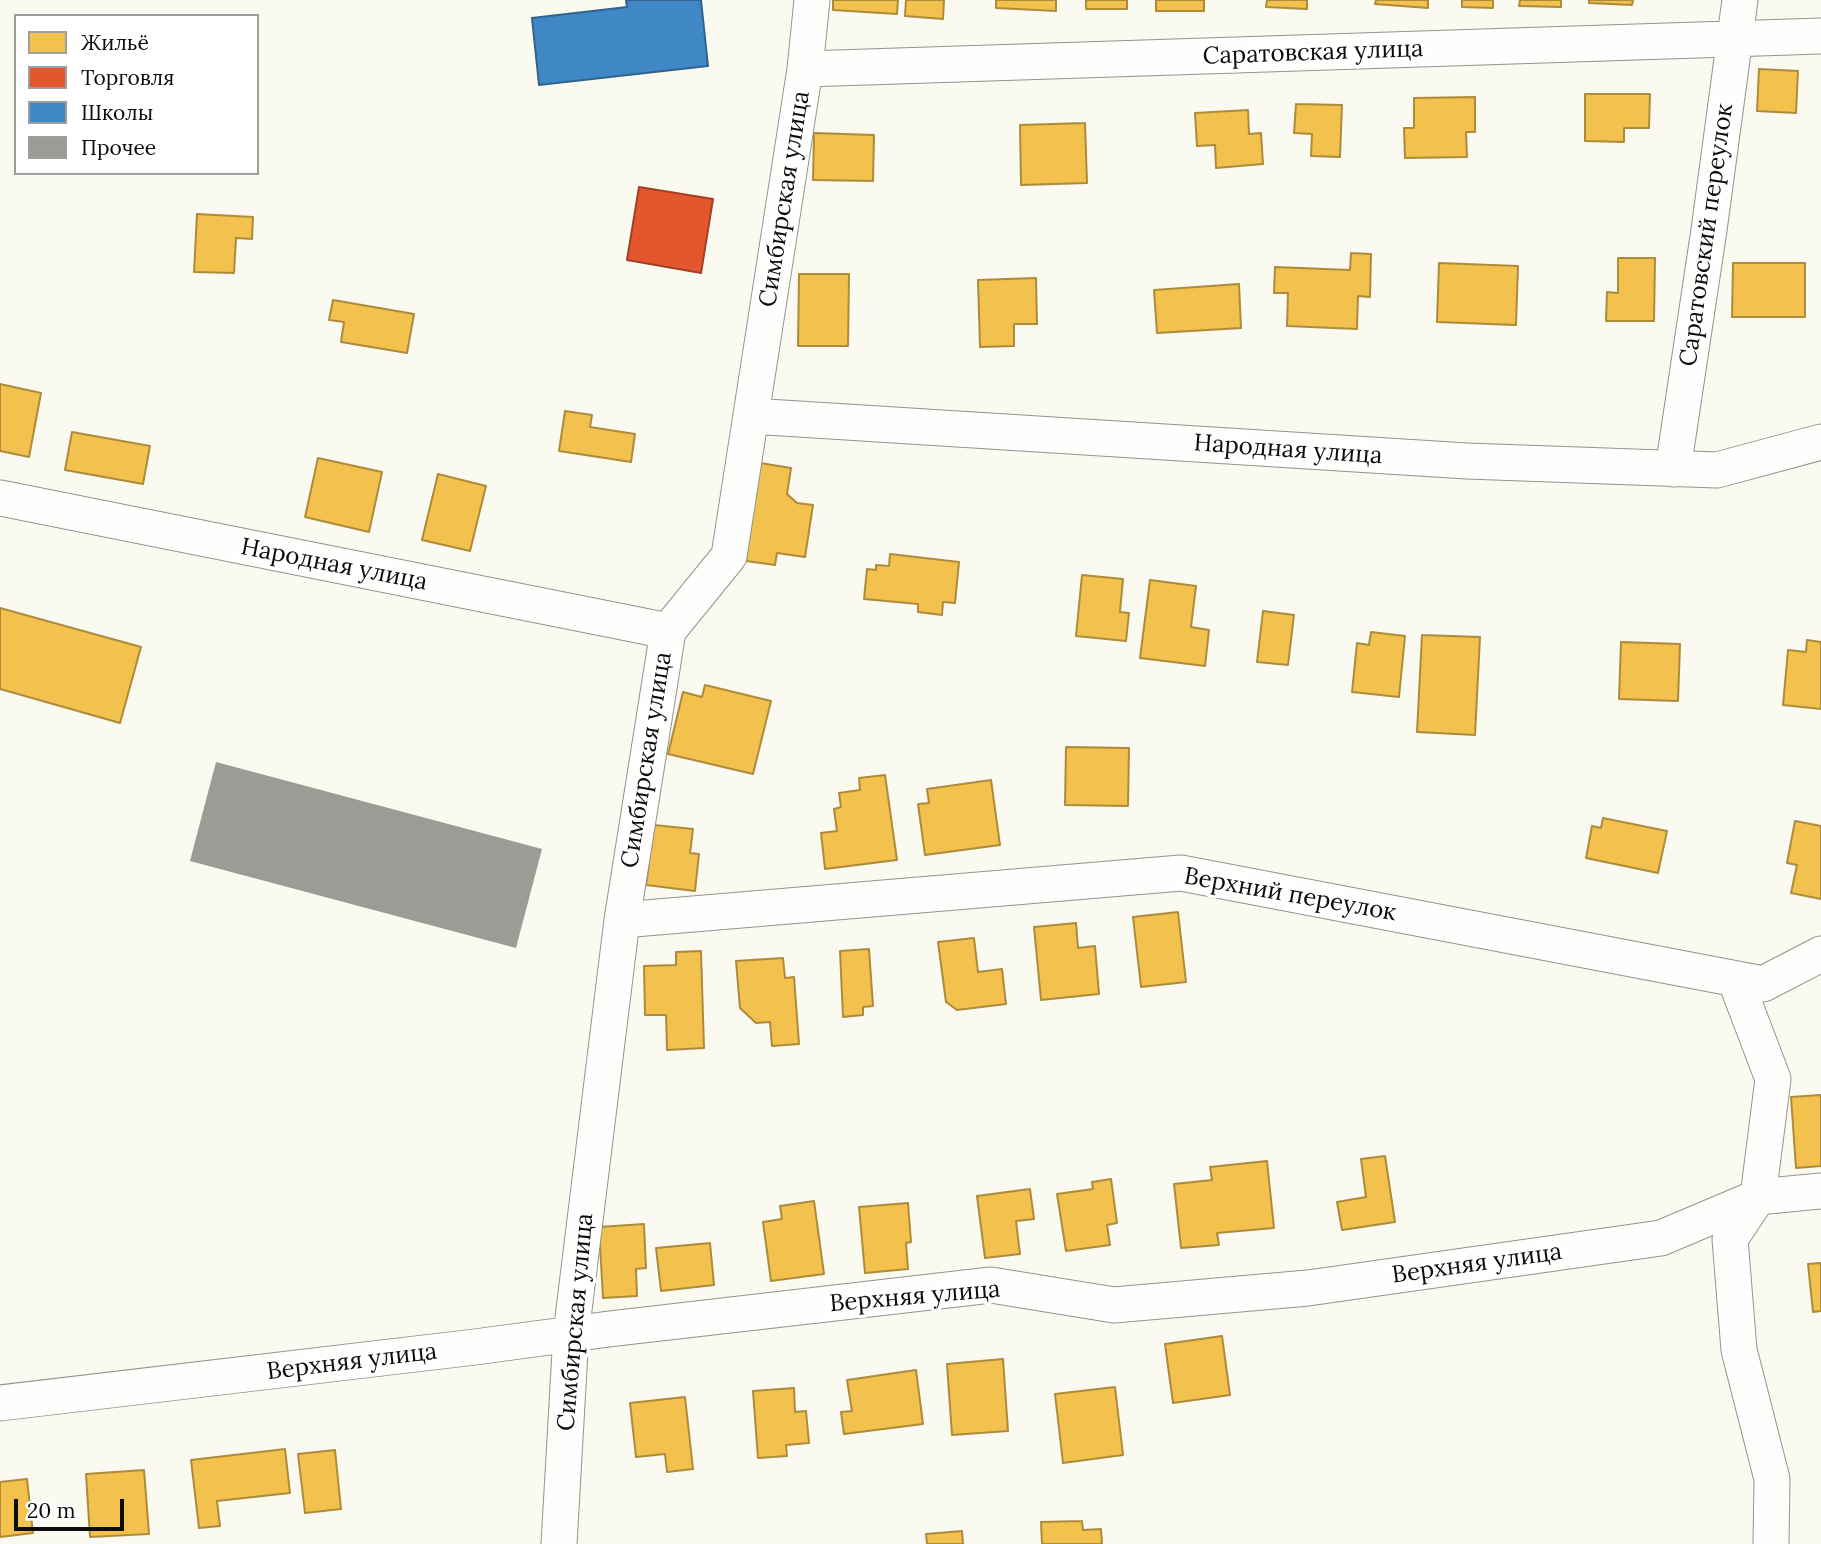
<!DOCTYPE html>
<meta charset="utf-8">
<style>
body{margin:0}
#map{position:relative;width:1821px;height:1544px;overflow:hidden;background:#fafaf0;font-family:Lora,serif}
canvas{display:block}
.legend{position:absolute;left:14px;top:14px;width:245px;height:161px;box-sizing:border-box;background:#fff;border:2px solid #9e9e9e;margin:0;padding:9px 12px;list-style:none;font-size:21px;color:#0c0c0c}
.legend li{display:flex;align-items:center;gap:14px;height:35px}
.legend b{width:35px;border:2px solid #9e9e9e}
.scale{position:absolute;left:14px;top:1499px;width:110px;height:32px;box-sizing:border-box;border:4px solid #0c0c0c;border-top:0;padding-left:9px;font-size:21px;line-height:24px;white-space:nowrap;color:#0c0c0c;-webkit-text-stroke:5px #fff;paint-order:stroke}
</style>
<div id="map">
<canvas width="1821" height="1544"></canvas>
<ul class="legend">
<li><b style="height:19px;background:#f2c14e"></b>Жильё</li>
<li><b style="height:19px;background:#e4572e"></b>Торговля</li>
<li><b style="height:19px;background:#3f88c5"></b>Школы</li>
<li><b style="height:19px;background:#9c9c96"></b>Прочее</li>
</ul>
<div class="scale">20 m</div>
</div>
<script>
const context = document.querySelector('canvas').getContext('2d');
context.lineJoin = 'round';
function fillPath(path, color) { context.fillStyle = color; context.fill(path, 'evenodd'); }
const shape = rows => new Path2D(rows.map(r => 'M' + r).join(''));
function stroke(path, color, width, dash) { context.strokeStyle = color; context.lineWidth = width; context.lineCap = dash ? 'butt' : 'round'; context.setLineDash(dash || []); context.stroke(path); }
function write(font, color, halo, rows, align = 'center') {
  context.font = font + ' Lora,serif'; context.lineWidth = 7; context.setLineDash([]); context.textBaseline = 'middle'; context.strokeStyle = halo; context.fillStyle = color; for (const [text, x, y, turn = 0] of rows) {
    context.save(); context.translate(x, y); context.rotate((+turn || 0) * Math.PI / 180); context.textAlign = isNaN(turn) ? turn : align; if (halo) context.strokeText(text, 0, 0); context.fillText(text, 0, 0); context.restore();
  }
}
const homes = shape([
 [833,0,898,0,897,14,833,10,833,0],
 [906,0,944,0,943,19,905,16,906,0],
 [996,0,1056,0,1056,11,996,8,996,0],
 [1086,0,1127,0,1127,9,1086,9,1086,0],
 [1156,0,1204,0,1204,11,1156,11,1156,0],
 [1267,0,1307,0,1307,9,1266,7,1267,0],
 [1376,0,1428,0,1428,8,1375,4,1376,0],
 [1462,0,1493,0,1493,8,1462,7,1462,0],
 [1520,0,1561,0,1561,7,1519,6,1520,0],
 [1589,0,1633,0,1632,5,1589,3,1589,0],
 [1759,69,1798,71,1796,113,1757,111,1759,69],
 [1585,94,1650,94,1649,128,1624,128,1624,142,1585,141,1585,94],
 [1475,97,1475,132,1466,132,1467,157,1405,158,1404,128,1414,128,1414,98,1475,97],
 [1296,104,1342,105,1340,157,1311,156,1312,134,1294,133,1296,104],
 [1248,110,1249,134,1261,133,1263,164,1216,168,1215,145,1197,146,1195,113,1248,110],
 [1085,123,1087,183,1021,185,1020,125,1085,123],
 [814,133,874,135,873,181,813,180,814,133],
 [197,214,253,217,252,239,236,238,234,273,194,272,197,214],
 [1351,253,1371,254,1370,297,1358,296,1357,329,1287,326,1288,293,1274,293,1275,267,1350,270,1351,253],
 [1618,258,1655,258,1654,321,1606,321,1607,292,1618,293,1618,258],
 [1439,263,1518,266,1516,325,1437,322,1439,263],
 [1733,263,1805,263,1805,317,1732,317,1733,263],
 [799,274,849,274,848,346,798,346,799,274],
 [1036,278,1037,324,1014,324,1014,346,980,347,978,280,1036,278],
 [1239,284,1241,328,1157,333,1154,290,1239,284],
 [333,300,414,314,407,353,341,342,344,322,329,320,333,300],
 [0,384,41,393,29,457,0,451,0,384],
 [565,411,592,415,590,427,635,434,631,462,559,451,565,411],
 [72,432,150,446,143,484,65,470,72,432],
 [318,458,382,472,369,532,305,517,318,458],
 [760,463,791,468,787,494,797,503,813,505,805,557,777,553,775,565,746,561,760,463],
 [438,474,486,486,470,551,422,540,438,474],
 [890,554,959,562,955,603,943,602,942,615,918,612,918,604,864,599,867,569,876,570,876,565,889,566,890,554],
 [1082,575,1123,579,1120,612,1129,613,1126,641,1076,636,1082,575],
 [1150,580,1196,586,1191,627,1209,630,1205,666,1140,658,1150,580],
 [0,608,141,647,120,723,0,689,0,608],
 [1263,611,1294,615,1288,665,1257,662,1263,611],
 [1371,632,1405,636,1399,697,1352,692,1357,643,1369,645,1371,632],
 [1422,635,1480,637,1475,735,1417,732,1422,635],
 [1807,640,1821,642,1821,709,1783,705,1788,650,1806,652,1807,640],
 [1621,642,1680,644,1678,701,1619,699,1621,642],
 [705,685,771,701,753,774,668,754,683,692,702,697,705,685],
 [1066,747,1129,748,1128,806,1065,805,1066,747],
 [885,775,897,860,825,869,821,833,837,831,834,809,841,807,839,793,860,790,859,778,885,775],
 [991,780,1000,845,925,855,918,804,929,803,927,789,991,780],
 [1603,818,1667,831,1658,873,1586,858,1592,826,1601,828,1603,818],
 [1795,821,1821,826,1821,899,1791,893,1797,865,1787,863,1795,821],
 [654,825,693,829,690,853,699,854,695,891,646,885,654,825],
 [1178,912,1186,982,1141,987,1133,917,1178,912],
 [1076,923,1078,948,1095,946,1099,994,1041,1000,1034,927,1076,923],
 [974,938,978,972,1002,969,1006,1004,957,1010,946,1002,938,942,974,938],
 [869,949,873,1006,863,1007,863,1015,843,1017,840,951,869,949],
 [701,951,704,1048,667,1050,666,1015,645,1015,644,966,676,965,676,952,701,951],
 [783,958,785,978,794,977,799,1044,772,1046,770,1022,756,1023,740,1008,736,961,783,958],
 [1821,1095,1821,1166,1796,1168,1791,1097,1821,1095],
 [1385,1156,1395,1222,1342,1230,1337,1202,1366,1197,1361,1159,1385,1156],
 [1267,1161,1274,1228,1217,1233,1219,1245,1181,1248,1174,1184,1212,1180,1210,1167,1267,1161],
 [1111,1179,1117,1223,1107,1225,1110,1245,1066,1251,1057,1194,1093,1189,1092,1182,1111,1179],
 [1030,1189,1034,1219,1016,1221,1020,1254,985,1258,977,1196,1030,1189],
 [814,1201,824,1274,771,1281,763,1222,782,1219,780,1206,814,1201],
 [908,1203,911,1242,906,1243,908,1269,865,1273,859,1207,908,1203],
 [644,1224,646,1268,636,1269,637,1296,603,1298,599,1227,644,1224],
 [710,1243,714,1285,661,1291,656,1248,710,1243],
 [1821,1263,1821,1311,1813,1312,1808,1264,1821,1263],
 [1222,1336,1230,1395,1173,1403,1165,1344,1222,1336],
 [1003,1359,1008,1431,952,1435,947,1364,1003,1359],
 [916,1370,923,1424,844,1434,841,1412,852,1411,847,1380,916,1370],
 [1115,1387,1123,1455,1063,1463,1055,1394,1115,1387],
 [794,1388,795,1412,806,1411,809,1443,786,1445,787,1456,758,1458,753,1391,794,1388],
 [685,1397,693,1469,667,1472,665,1454,636,1457,630,1403,685,1397],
 [285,1449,290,1493,217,1501,220,1526,199,1528,191,1460,285,1449],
 [335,1450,341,1509,305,1513,298,1454,335,1450],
 [144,1470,149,1534,90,1537,86,1474,144,1470],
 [27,1479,33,1533,0,1537,0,1482,27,1479],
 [1082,1521,1083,1530,1101,1529,1102,1544,1042,1544,1041,1522,1082,1521],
 [962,1531,963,1544,927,1544,926,1534,962,1531]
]);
fillPath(homes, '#f2c14e');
stroke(homes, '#ad8b3a', 2);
const shops = shape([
 [639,187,713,199,701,273,627,260,639,187]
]);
fillPath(shops, '#e4572e');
stroke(shops, '#a34024', 2);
const schools = shape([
 [626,0,701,0,708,66,539,85,532,18,627,7,626,0]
]);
fillPath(schools, '#3f88c5');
stroke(schools, '#30638e', 2);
fillPath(shape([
 [216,762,542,849,516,948,190,861]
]), '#9c9c96');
const minor = shape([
 [805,69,1821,36],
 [751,416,1467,461,1717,470,1821,442],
 [1673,469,1709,230,1740,0],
 [0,498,668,631],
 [622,920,1181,873,1763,984,1821,954],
 [1735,979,1773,1079,1758,1197,1730,1239,1739,1350,1772,1479,1771,1544],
 [0,1403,475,1347,609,1329,991,1285,1114,1305,1308,1288,1661,1238,1758,1197,1821,1191],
 [559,1544,571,1334,622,920,668,631,729,556,805,69,812,0]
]);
stroke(minor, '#93938f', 37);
stroke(minor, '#fefefd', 35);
write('24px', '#0c0c0c', '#fff', [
 ["Саратовская улица",1313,53,-2],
 ["Симбирская улица",785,199,-81],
 ["Саратовский переулок",1707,235,-82],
 ["Народная улица",1288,450,4],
 ["Народная улица",334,565,11],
 ["Симбирская улица",647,760,-81],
 ["Верхний переулок",1290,895,10],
 ["Верхняя улица",1477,1264,-8],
 ["Верхняя улица",915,1297,-5],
 ["Симбирская улица",576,1322,-85],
 ["Верхняя улица",352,1362,-7]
]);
</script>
